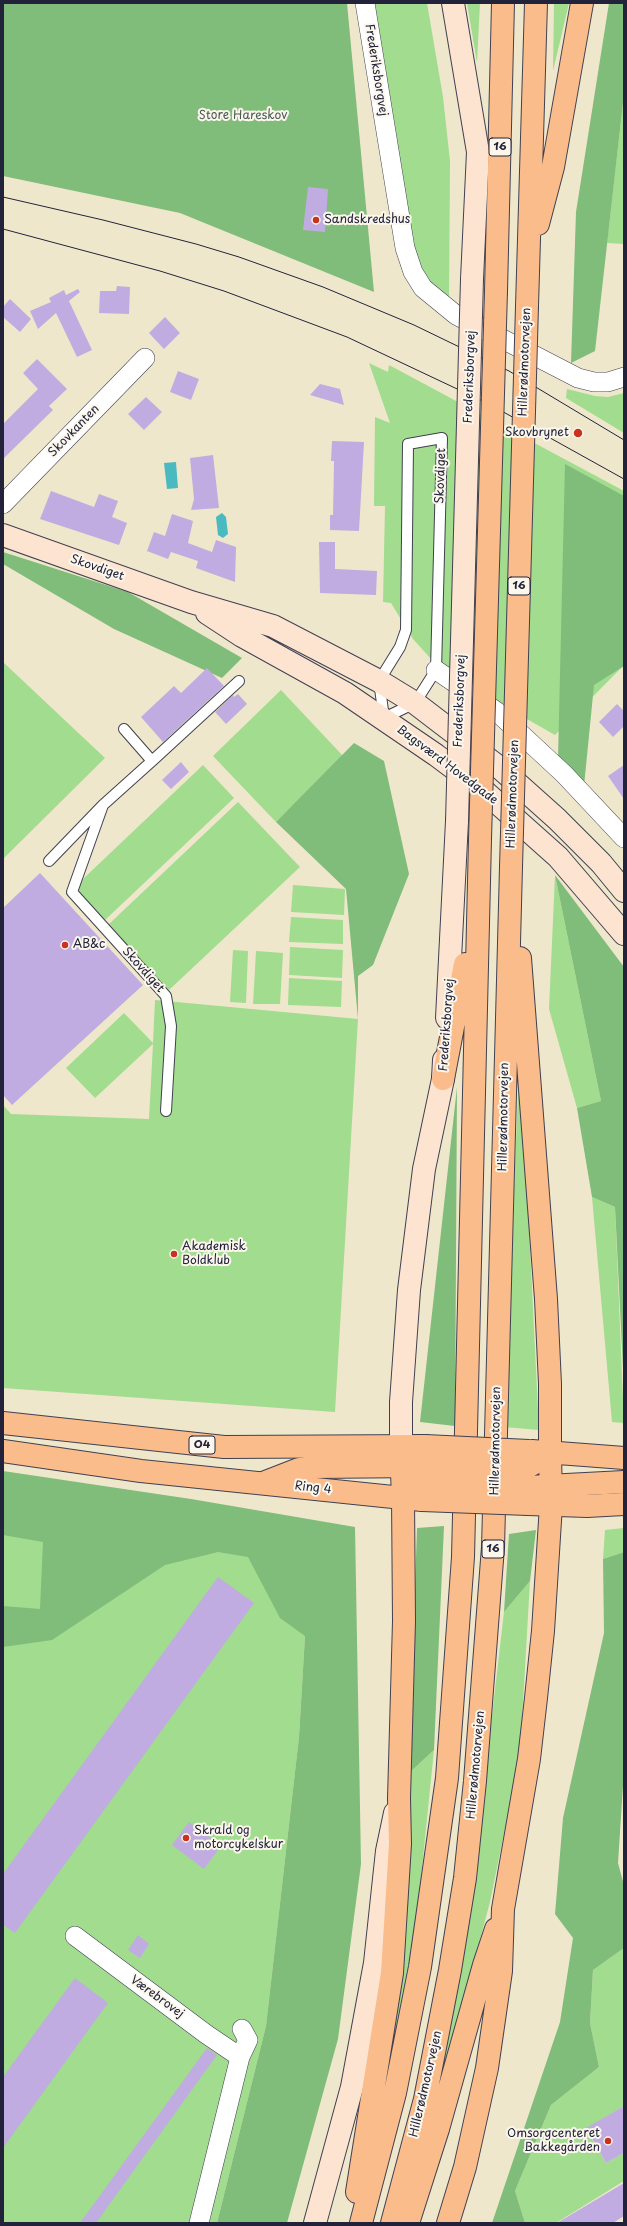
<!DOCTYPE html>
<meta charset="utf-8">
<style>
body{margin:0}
#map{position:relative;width:627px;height:2226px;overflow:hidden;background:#efe7cb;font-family:"Playpen Sans",sans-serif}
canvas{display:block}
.frame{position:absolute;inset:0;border:4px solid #22223b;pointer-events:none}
</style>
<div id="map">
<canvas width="627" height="2226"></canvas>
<div class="frame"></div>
</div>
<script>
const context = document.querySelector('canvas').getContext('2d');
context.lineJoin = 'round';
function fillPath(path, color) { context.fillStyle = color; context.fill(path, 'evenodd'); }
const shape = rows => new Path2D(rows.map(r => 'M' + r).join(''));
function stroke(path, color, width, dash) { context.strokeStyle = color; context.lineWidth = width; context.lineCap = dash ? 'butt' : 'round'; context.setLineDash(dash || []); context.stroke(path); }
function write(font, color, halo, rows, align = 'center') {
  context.font = font + ' "Playpen Sans",sans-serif'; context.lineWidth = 4; context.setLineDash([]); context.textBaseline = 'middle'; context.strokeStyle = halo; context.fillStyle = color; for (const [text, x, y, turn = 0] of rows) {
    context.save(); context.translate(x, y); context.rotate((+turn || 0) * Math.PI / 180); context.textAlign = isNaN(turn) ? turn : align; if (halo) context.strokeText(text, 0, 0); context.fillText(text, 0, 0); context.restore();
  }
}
fillPath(shape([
 [374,3,427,3,443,97,450,161,449,299,430,282,422,268,414,246],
 [467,3,480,3,477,63],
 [554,3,569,3,553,71],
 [624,94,624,244,607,243],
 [369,363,388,372,389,365,624,491,624,665,555,735,441,670,413,639,391,603,383,602,385,506,374,506,375,417,390,423],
 [567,389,595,396,608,397,624,393,624,433,566,398],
 [3,662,105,758,3,859],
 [281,690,343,756,276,822,213,756],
 [203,765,234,798,104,921,77,891,83,879],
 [238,802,300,867,169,990,108,925],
 [555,875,601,1101,577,1108,549,1009],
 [293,885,345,889,344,915,291,912],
 [291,917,343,920,343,944,289,942],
 [290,947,343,950,342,978,289,975],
 [233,950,248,951,246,1003,230,1002],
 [256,951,283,953,280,1004,253,1004],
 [289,978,342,981,341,1007,288,1005],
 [155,1000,358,1019,335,1412,3,1388,3,1105,11,1114,149,1119,153,1044,95,1098,66,1068,124,1013,153,1043],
 [520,1045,539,1430,504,1427],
 [592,1197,615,1207,624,1423,612,1422],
 [3,1474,306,1523,305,1636,299,1737,266,2026,217,2223,3,2223],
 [624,1528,624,1552,603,1559,605,1530],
 [530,1581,520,1755,490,1902,431,2123,471,1897,504,1612],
 [434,1750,414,1946,382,2095,409,1773],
 [624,1948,624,2106,586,2129,606,2163,624,2153,624,2181,556,2223,525,2223,515,2191,551,2105,599,2067,590,2023,593,1970]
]), '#a1dc8f');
fillPath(shape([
 [3,3,347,3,374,292,180,213,3,176],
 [609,3,624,3,624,94,595,351,571,363,576,212],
 [565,464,624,496,624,666,594,685,584,786,558,759],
 [3,552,128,592,242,658,222,678,114,629,3,564],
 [354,743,384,761,409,874,373,965,358,976,358,1019,346,889,276,822],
 [555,875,624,967,624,1389,615,1207,592,1197,577,1108,601,1101],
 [457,1087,455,1426,420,1422],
 [3,1471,191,1499,355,1527,361,1864,338,2039,287,2223,217,2223,266,2026,299,1737,305,1636,280,1618,248,1557,218,1552,165,1565,52,1640,3,1647,3,1606,40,1609,43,1542,3,1535],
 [444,1526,434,1750,409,1773,417,1528],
 [536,1530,530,1581,504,1612,509,1534],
 [624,1552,624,1770,618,1863,624,1885,624,1948,593,1970,590,2023,599,2067,551,2105,515,2191,525,2223,492,2223,560,2022,573,1938,555,1914,563,1818,604,1633,603,1559]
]), '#80bc7a');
fillPath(shape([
 [176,462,178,488,167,489,164,463],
 [222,513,226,517,228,534,223,538,218,535,216,517]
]), '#4bbac0');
fillPath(shape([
 [308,187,328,189,325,232,303,230],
 [117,286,130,287,129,314,99,313,100,291,116,291],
 [78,289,80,292,69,301,92,350,77,357,56,313,38,329,30,311,51,302,49,298,64,290,66,295],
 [10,299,31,319,20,332,3,317,3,307],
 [165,317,180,333,164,349,149,333],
 [37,359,67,389,49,406,53,410,3,459,3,424,38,389,23,373],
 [178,371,199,379,191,400,170,392],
 [320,384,340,389,344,405,310,395],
 [146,397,162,412,144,430,128,414],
 [332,441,364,442,359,531,330,530,330,515,333,515,334,461,331,461],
 [213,455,219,508,191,510,194,499,190,458],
 [51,491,94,507,99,494,118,501,112,517,127,523,119,545,40,519],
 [172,514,193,521,188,543,212,552,216,540,236,547,235,582,196,568,198,561,171,552,168,559,147,551,154,532,165,536],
 [319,542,335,542,335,569,377,571,376,595,320,593],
 [207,668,224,686,163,742,141,717,174,686,181,693],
 [238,694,247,704,226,724,215,712,233,695,234,697],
 [617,704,624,711,624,726,613,737,599,722],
 [181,762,189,772,171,789,162,780],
 [624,765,624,799,608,776],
 [40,873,143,985,12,1105,3,1095,3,908],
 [218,1577,254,1603,15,1933,3,1925,3,1874],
 [189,1822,221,1846,204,1869,172,1845],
 [138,1935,149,1944,140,1958,128,1950],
 [75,1978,108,2003,3,2148,3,2077],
 [207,2048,217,2055,96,2223,80,2223],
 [624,2106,624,2153,606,2163,586,2128],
 [624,2183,624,2216,613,2223,557,2223]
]), '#c0ace1');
const lane = shape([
 [442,438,436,670,415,703,384,718,379,681,400,647,406,630,408,444,442,438],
 [152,761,239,681],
 [103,805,72,892,166,996,171,1026,166,1111],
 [49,861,103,805,152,761,124,729]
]);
const street = shape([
 [365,3,405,248,413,272,423,288,456,315,578,378,594,382,608,382,624,377],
 [3,504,145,358],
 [436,670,496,711,564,774,624,838],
 [75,1936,206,2034,240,2057],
 [199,2223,240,2057,248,2040,242,2029]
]);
const secondary = shape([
 [453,3,478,152,472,279],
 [3,535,191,602,273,626,379,681,415,703,500,768,557,819,601,863,624,891],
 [207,613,242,636,345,693,436,755,484,791,558,857,624,934],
 [447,1018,457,821],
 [401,1446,401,1402,409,1290,424,1169,443,1079,444,1060],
 [315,2223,352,2087,375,1963,387,1851,395,1813]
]);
const primary = shape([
 [3,1423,224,1447,425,1446],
 [401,1447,403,1498],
 [3,1451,141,1471,422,1500],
 [532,1451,624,1458],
 [550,1452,551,1504],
 [528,1504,587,1506,624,1504]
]);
const highway = shape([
 [538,224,553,167,582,3],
 [496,291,503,3],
 [527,306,536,3],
 [520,958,546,1299,550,1384,550,1452,539,1461,529,1466],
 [443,1079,465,964],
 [263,1483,299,1469,312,1467,424,1466],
 [528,1487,624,1482],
 [357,2192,392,1973,400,1844,399,1798,404,1621,403,1498,423,1484],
 [361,2223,395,2093,420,1967,447,1778,463,1557,480,839],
 [392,2223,425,2099,450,1970,465,1878,475,1781,493,1547,511,867],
 [408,2223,438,2129,484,1965,496,1929],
 [448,2223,465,2167,487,2068,501,1971,503,1909,529,1759,536,1698,543,1631,551,1505]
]);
stroke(lane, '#414051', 12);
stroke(street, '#414051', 20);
stroke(secondary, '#414051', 24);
stroke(primary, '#414051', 24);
stroke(highway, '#414051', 24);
stroke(lane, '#fff', 10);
stroke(street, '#fff', 19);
stroke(secondary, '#fde4d1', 22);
stroke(primary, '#fabc8b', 22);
stroke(highway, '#fabc8b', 22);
stroke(shape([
 [3,197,103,220,196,244,239,257,323,287,414,325,509,371,624,440],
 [3,229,160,271,224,291,347,337,489,404,624,479]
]), '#22223b', 1);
const secondaryBridge = shape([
 [457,821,472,279]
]);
const primaryBridge = shape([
 [425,1446,529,1451],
 [422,1500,528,1504]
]);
const highwayBridge = shape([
 [480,839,496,291],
 [511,867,527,306],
 [424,1466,515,1469,529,1466],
 [423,1484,528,1487]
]);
stroke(secondaryBridge, '#414051', 24, []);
stroke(primaryBridge, '#414051', 24, []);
stroke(highwayBridge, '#414051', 24, []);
stroke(secondaryBridge, '#fde4d1', 22);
stroke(primaryBridge, '#fabc8b', 22);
stroke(highwayBridge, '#fabc8b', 22);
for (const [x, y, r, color] of [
 [316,220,4,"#c8321e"],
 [578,433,5,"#c8321e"],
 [65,945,4,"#c8321e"],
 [174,1254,4,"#c8321e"],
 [186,1838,4,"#c8321e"],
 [608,2141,4,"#c8321e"]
]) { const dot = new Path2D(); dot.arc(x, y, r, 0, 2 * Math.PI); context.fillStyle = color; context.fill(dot); stroke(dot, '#fbf7ec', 1.5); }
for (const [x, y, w] of [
 [500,147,22],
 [519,586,22],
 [202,1445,26],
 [493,1549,22]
]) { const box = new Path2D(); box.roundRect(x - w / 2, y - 9, w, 18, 3); context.fillStyle = '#fbf7ec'; context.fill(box); stroke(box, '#22223b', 1); }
write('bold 11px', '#22223b', null, [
 ["16",500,147],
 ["16",519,586],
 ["O4",202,1445],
 ["16",493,1549]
]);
write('12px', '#22223b', '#fbf7ec', [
 ["Frederiksborgvej",376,70,81],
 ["Hillerødmotorvejen",525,362,-88],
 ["Frederiksborgvej",470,377,-88],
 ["Skovkanten",74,431,-46],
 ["Skovdiget",441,476,-88],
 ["Skovdiget",97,568,19],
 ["Frederiksborgvej",460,701,-88],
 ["Bagsværd Hovedgade",447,765,37],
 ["Hillerødmotorvejen",513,794,-88],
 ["Skovdiget",143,970,48],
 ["Frederiksborgvej",447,1025,-86],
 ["Hillerødmotorvejen",504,1117,-89],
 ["Hillerødmotorvejen",496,1441,-89],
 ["Ring 4",313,1488,6],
 ["Hillerødmotorvejen",476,1765,-85],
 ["Værebrovej",157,1997,36],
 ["Hillerødmotorvejen",426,2084,-77]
]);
write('12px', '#485a54', '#fbf7ec', [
 ["Store Hareskov",243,116]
]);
write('12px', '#22223b', '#fbf7ec', [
 ["Sandskredshus",324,220],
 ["Skovbrynet",569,433,"right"],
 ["AB&c",73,945],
 ["Akademisk",182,1247],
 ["Boldklub",182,1261],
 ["Skrald og",194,1831],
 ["motorcykelskur",194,1845],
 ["Omsorgcenteret",600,2134,"right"],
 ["Bakkegården",600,2148,"right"]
], 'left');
</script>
